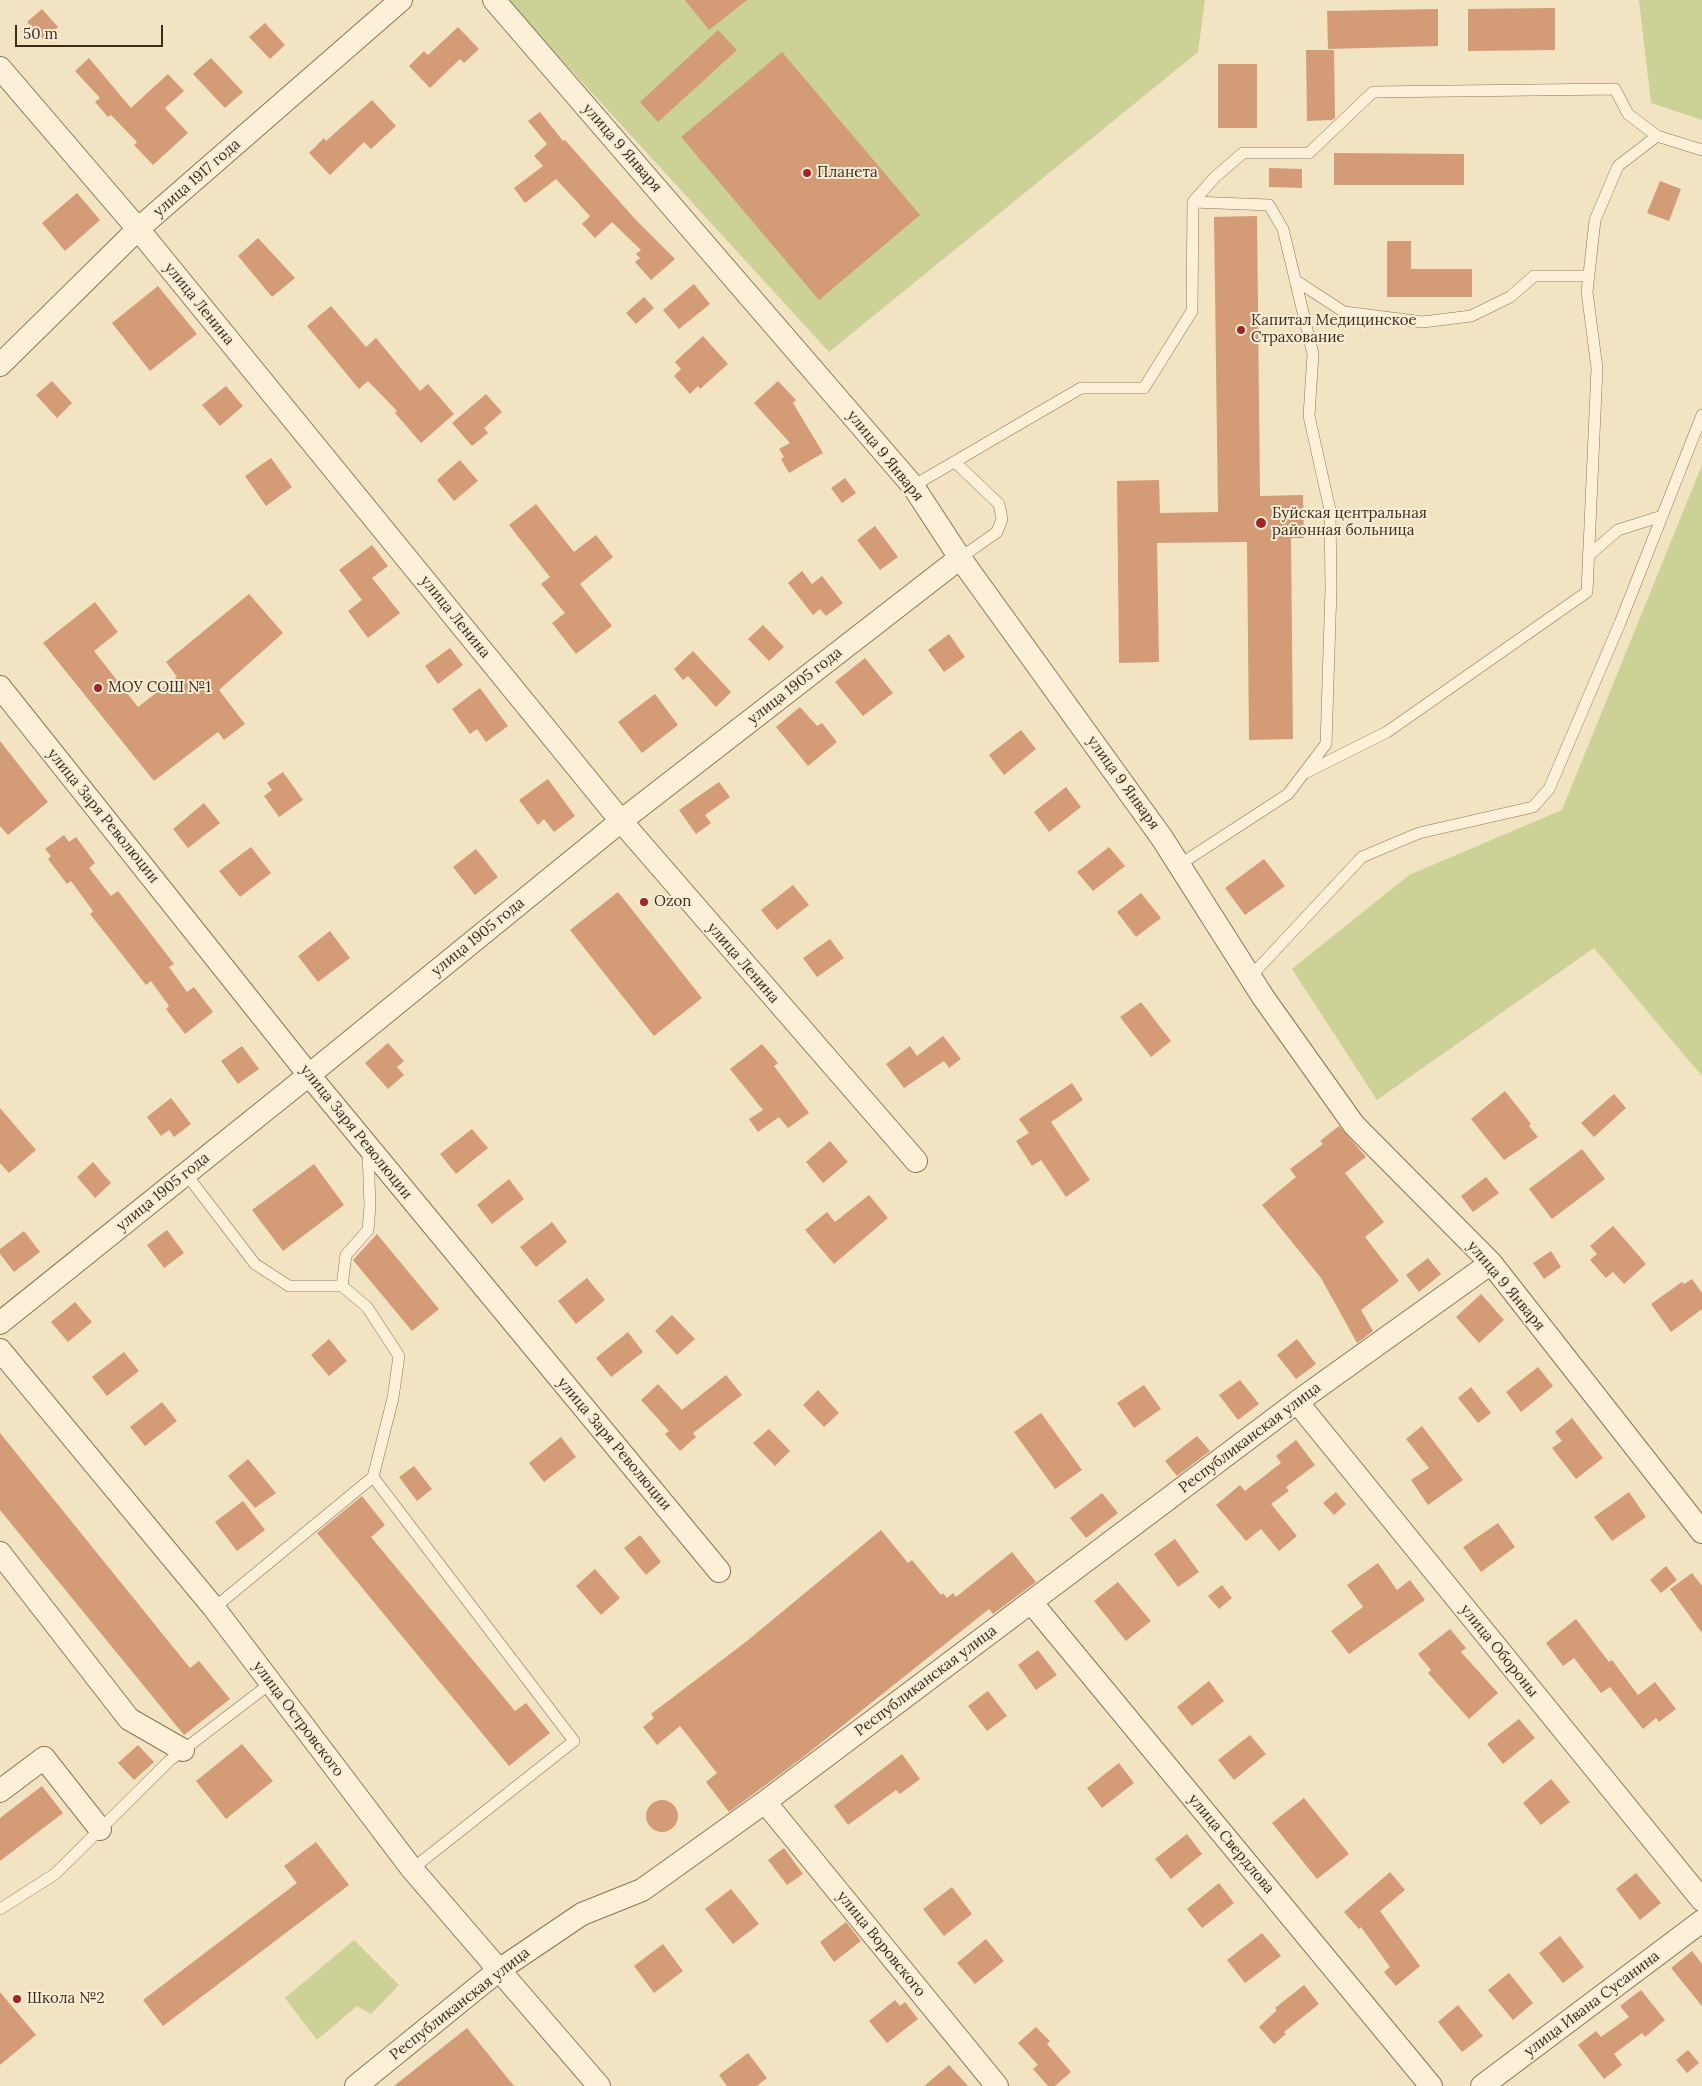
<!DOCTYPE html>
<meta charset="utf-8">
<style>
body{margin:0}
#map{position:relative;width:1702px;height:2086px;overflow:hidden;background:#f2e3c3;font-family:Lora,serif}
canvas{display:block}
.scale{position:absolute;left:15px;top:25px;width:148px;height:22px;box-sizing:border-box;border:2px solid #3d2c1d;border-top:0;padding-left:6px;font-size:15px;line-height:18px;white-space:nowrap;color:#3d2c1d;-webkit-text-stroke:4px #f8edd4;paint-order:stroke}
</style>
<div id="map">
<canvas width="1702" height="2086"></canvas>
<div class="scale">50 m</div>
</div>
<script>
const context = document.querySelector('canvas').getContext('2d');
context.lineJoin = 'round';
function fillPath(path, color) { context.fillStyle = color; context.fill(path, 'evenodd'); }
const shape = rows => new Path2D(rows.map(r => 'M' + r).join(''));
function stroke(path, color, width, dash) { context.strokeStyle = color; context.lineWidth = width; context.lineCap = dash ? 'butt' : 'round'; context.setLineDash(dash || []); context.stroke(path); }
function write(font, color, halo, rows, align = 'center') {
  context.font = font + ' Lora,serif'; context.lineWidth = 4; context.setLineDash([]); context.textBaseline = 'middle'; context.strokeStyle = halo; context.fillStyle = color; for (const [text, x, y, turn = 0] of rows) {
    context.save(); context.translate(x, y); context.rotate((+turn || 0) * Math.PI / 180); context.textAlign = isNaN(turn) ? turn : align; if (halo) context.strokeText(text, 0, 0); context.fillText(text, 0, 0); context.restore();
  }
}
fillPath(shape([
 [507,0,1205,0,1198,52,829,352],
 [1639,0,1702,0,1702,120,1651,103],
 [1702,465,1702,1076,1594,948,1377,1100,1292,969,1409,875,1562,810],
 [354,1940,399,1985,371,2014,357,2006,317,2040,285,1998]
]), '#ccd196');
fillPath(shape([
 [685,0,747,0,709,30],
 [1555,8,1555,50,1468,51,1468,9],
 [42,9,58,27,44,40,27,22],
 [1438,9,1438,46,1328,49,1327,11],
 [265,23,285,45,270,59,249,37],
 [458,27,479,49,464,63,460,59,430,88,409,66,424,51,428,55],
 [718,30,737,50,658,122,640,102],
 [1306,50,1334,50,1335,118,1332,120,1307,121],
 [782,52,920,215,819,300,681,137],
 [89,58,131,108,168,74,184,91,165,108,188,133,153,165,134,145,137,142,111,115,108,117,95,102,100,98,75,71],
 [211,58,243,92,225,108,193,74],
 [1218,64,1257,64,1257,128,1218,128],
 [372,100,396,126,371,149,364,142,330,175,309,153,324,138,326,141],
 [540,112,563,141,565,140,635,219,675,259,651,280,635,262,640,258,636,254,641,250,612,222,595,238,582,224,590,216,556,179,525,203,514,188,543,166,534,156,547,144,528,121],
 [1334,153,1464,154,1464,185,1334,185],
 [1269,168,1302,169,1302,188,1269,187],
 [1660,181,1681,189,1669,221,1647,213],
 [77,193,100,220,65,251,42,223],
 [1257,216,1260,496,1303,495,1304,538,1291,538,1293,739,1249,740,1247,542,1157,543,1159,662,1119,663,1117,481,1159,480,1160,513,1218,512,1214,217],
 [258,238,295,278,272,297,238,256],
 [1387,241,1411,241,1411,269,1472,269,1472,297,1387,297],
 [694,284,710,304,679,329,663,310],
 [158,286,197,334,150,371,112,323],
 [644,297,654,308,636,324,626,313],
 [331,306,366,347,376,338,420,391,428,384,454,414,421,443,395,413,397,411,368,381,359,389,307,326],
 [703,336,728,364,700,389,698,386,690,394,674,376,681,369,675,362],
 [52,381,72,403,57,418,36,395],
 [778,381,796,400,793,403,823,453,789,473,781,459,784,457,779,449,790,443,754,403],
 [226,386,243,406,220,426,202,405],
 [486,394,502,412,484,428,488,433,472,446,452,423],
 [271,458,292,487,266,506,245,476],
 [460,460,478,481,454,501,437,480],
 [845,478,856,493,842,503,831,488],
 [536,504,574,552,596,535,613,557,580,584,612,626,576,654,552,623,565,613,541,584,550,577,509,525],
 [875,526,898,557,880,570,857,540],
 [372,545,388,566,372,578,400,613,368,638,348,611,362,600,339,570],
 [802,571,812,584,822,576,843,603,826,616,820,609,813,615,788,583],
 [249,594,283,633,219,690,245,724,224,740,218,732,154,781,43,643,95,602,118,632,94,651,138,707,177,677,166,662],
 [763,625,784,647,769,661,748,639],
 [949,634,965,657,944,672,928,650],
 [450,648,463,665,438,684,425,666],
 [693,651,731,692,716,707,688,676,683,680,674,669],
 [865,658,893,693,863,716,835,682],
 [480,688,508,726,486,742,477,729,470,734,452,709],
 [655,694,678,725,642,753,618,722],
 [800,707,817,726,822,723,837,742,808,766,776,727],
 [1021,730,1036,749,1004,775,989,755],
 [0,741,48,802,8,835,0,826],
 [283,772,303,800,279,817,264,796,272,790,267,783],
 [548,779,575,816,554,832,544,819,538,825,519,800],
 [719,782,730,797,705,815,711,823,696,834,679,810],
 [1066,787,1081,807,1049,832,1034,812],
 [204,803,220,823,188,848,173,829],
 [64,835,69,842,76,837,95,863,89,868,111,896,118,891,174,964,169,967,187,992,194,987,213,1012,185,1034,166,1009,169,1006,151,981,146,985,90,914,93,911,71,881,67,884,48,859,51,856,45,849],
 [251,847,271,873,240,897,219,871],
 [1109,847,1125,866,1093,891,1077,872],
 [476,849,498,877,475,895,453,867],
 [1264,859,1285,886,1245,915,1225,888],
 [793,885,809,905,777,930,761,910],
 [618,892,702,998,654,1036,570,930],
 [1141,893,1161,918,1136,937,1117,912],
 [330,931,350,958,318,982,298,956],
 [830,939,844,958,817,977,803,958],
 [1141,1002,1171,1041,1151,1057,1120,1017],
 [943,1036,961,1059,949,1068,944,1061,904,1088,886,1064,910,1046,917,1056],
 [388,1043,404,1061,397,1067,404,1075,388,1089,365,1063],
 [762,1044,778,1063,774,1066,809,1113,788,1128,779,1117,758,1132,749,1119,763,1110,730,1069],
 [242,1046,259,1069,238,1084,221,1061],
 [1072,1083,1083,1100,1051,1122,1090,1180,1066,1197,1041,1160,1032,1166,1016,1141,1029,1133,1019,1119],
 [1505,1091,1531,1124,1529,1126,1538,1137,1504,1160,1471,1119],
 [1614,1094,1626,1108,1594,1137,1581,1123],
 [171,1098,191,1124,174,1137,169,1130,161,1136,147,1117],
 [0,1108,36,1150,9,1173,0,1163],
 [1339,1126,1366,1157,1345,1173,1384,1222,1365,1237,1399,1281,1361,1310,1373,1331,1357,1343,1321,1278,1262,1205,1296,1177,1290,1169,1323,1144,1320,1141],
 [472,1129,488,1148,456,1174,440,1154],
 [830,1141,848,1162,823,1183,806,1162],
 [1582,1149,1605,1179,1552,1219,1529,1189],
 [93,1162,111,1183,95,1198,77,1177],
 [314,1164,344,1205,283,1251,252,1210],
 [1486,1177,1499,1193,1473,1212,1461,1196],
 [509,1179,524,1199,492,1224,477,1205],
 [869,1195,888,1218,834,1264,805,1230,827,1212,835,1222],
 [552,1222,567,1242,536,1267,520,1247],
 [1613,1226,1646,1264,1624,1284,1613,1272,1606,1278,1590,1260,1597,1254,1590,1246],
 [167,1230,184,1253,164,1268,147,1245],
 [24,1231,40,1252,14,1272,0,1254,0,1249],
 [377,1234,439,1309,412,1331,353,1260],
 [1551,1251,1561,1267,1544,1279,1533,1263],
 [1428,1258,1441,1274,1419,1292,1406,1275],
 [587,1278,605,1300,576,1324,558,1301],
 [1692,1279,1702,1293,1702,1309,1671,1332,1651,1304,1682,1282,1684,1284],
 [1481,1294,1504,1320,1479,1343,1456,1317],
 [75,1302,92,1322,68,1342,51,1322],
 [672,1315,695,1339,677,1355,655,1331],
 [628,1332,643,1352,611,1377,596,1358],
 [329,1339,347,1361,329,1376,311,1355],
 [1297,1339,1316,1364,1296,1379,1277,1355],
 [124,1352,139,1371,107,1396,92,1377],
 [1538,1367,1553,1386,1521,1412,1506,1392],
 [726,1375,742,1395,693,1433,696,1437,680,1451,665,1434,669,1431,641,1400,658,1384,682,1410],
 [1240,1380,1259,1404,1238,1420,1219,1395],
 [1144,1385,1161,1409,1134,1428,1117,1403],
 [1471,1387,1491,1413,1478,1423,1458,1398],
 [818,1390,839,1413,824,1427,803,1405],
 [162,1402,177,1421,145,1446,130,1427],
 [1041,1413,1082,1470,1055,1489,1014,1432],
 [1572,1418,1603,1458,1576,1479,1552,1448,1562,1441,1555,1432],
 [1422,1426,1463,1480,1428,1505,1411,1480,1429,1468,1406,1439],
 [769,1429,790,1451,775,1466,753,1443],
 [0,1433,190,1668,199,1661,230,1699,184,1735,0,1510],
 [1197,1436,1210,1451,1177,1476,1165,1461],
 [561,1437,576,1457,544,1482,529,1463],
 [1296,1440,1315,1465,1286,1487,1289,1491,1271,1504,1297,1536,1279,1551,1261,1529,1246,1541,1216,1505,1240,1485,1245,1491,1281,1463,1276,1456],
 [248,1459,276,1493,255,1508,228,1476],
 [414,1466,432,1489,417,1501,399,1477],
 [1336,1492,1346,1504,1334,1515,1323,1503],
 [1629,1492,1646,1517,1612,1541,1594,1517],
 [1102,1493,1118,1513,1086,1538,1070,1518],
 [362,1496,385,1525,371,1537,515,1711,526,1703,550,1733,509,1766,317,1533],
 [243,1501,265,1530,237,1551,215,1522],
 [1498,1523,1515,1547,1481,1572,1463,1547],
 [881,1530,908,1563,912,1560,941,1595,943,1593,947,1598,953,1593,956,1597,1012,1552,1036,1582,993,1614,989,1609,802,1758,729,1812,706,1782,717,1773,680,1726,657,1745,643,1727,654,1718,651,1714,747,1641],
 [640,1535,661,1562,646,1575,624,1548],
 [1175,1539,1199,1572,1178,1587,1154,1554],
 [1378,1563,1397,1590,1410,1580,1425,1600,1349,1654,1331,1631,1363,1607,1347,1585],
 [1666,1566,1677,1580,1661,1593,1650,1580],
 [595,1569,620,1598,601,1615,576,1586],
 [1692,1573,1702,1586,1702,1633,1670,1589],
 [1118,1582,1151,1621,1126,1641,1094,1601],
 [1222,1585,1232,1598,1219,1609,1208,1596],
 [1576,1619,1609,1662,1612,1660,1638,1695,1655,1682,1676,1709,1659,1722,1656,1718,1643,1729,1610,1687,1601,1693,1574,1658,1563,1666,1546,1643],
 [1450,1629,1466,1648,1461,1652,1498,1693,1469,1719,1428,1673,1431,1670,1418,1654],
 [1038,1650,1057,1675,1036,1690,1018,1665],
 [1209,1681,1224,1701,1192,1726,1177,1707],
 [988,1691,1007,1716,987,1731,968,1706],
 [1519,1719,1535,1738,1503,1764,1487,1744],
 [1250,1735,1266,1754,1234,1780,1218,1760],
 [242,1744,273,1781,226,1819,196,1781],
 [138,1745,154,1762,134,1780,118,1763],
 [902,1754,920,1779,900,1794,896,1790,848,1825,834,1806],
 [1119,1763,1134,1783,1102,1808,1087,1788],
 [1551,1779,1570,1802,1541,1825,1523,1803],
 [42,1786,63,1813,0,1861,0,1818],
 [1304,1798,1349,1854,1317,1879,1272,1823],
 '646 1816a16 16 0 1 1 32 0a16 16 0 1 1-32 0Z',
 [1187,1834,1202,1854,1171,1879,1155,1859],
 [316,1842,349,1885,163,2026,143,2000,297,1883,284,1866],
 [784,1848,803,1874,787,1885,768,1860],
 [1390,1872,1405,1890,1380,1911,1420,1966,1396,1986,1384,1972,1390,1967,1361,1927,1359,1929,1344,1912],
 [1636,1873,1661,1903,1640,1920,1616,1889],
 [1219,1883,1234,1903,1202,1928,1187,1909],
 [952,1887,972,1914,944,1936,923,1909],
 [731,1889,759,1924,733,1944,705,1909],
 [846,1922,861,1941,834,1962,820,1942],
 [1262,1933,1281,1956,1245,1983,1227,1960],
 [1560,1936,1584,1967,1563,1983,1539,1953],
 [986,1939,1004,1961,975,1984,957,1963],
 [663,1944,683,1971,654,1993,634,1966],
 [1692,1951,1702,1964,1702,2006,1671,1968],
 [1509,1973,1533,2003,1513,2020,1488,1990],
 [1304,1985,1319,2004,1284,2032,1286,2034,1274,2044,1259,2027,1277,2010,1275,2008],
 [1641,1990,1665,2020,1645,2037,1642,2033,1614,2054,1622,2065,1604,2079,1578,2045,1596,2031,1601,2037,1629,2017,1620,2006],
 [0,1992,36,2035,0,2065],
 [895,2000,900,2006,905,2002,918,2019,887,2043,869,2021],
 [1458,2005,1483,2036,1462,2052,1438,2022],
 [1036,2027,1050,2041,1047,2044,1071,2072,1055,2086,1048,2086,1033,2069,1038,2065,1018,2043],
 [467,2028,514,2086,394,2086],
 [1688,2050,1699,2063,1687,2073,1676,2060],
 [748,2053,767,2078,757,2086,727,2086,719,2075],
 [949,2065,968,2086,924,2086]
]), '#d39b76');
const lane = shape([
 [1295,280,1344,312,1423,322,1471,316,1510,297,1534,276,1589,276],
 [955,462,999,504,1002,519,997,532,960,558],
 [913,486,1081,388,1144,388,1192,311,1193,202,1215,177,1243,153,1309,153,1373,92,1615,89,1628,114,1657,136,1702,150],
 [1588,556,1618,530,1662,516],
 [1307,772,1387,732,1587,592,1597,368,1587,292,1595,220,1618,166,1657,136],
 [1179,865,1288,794,1326,744,1331,588,1330,510,1309,416,1313,354,1283,229,1269,205,1193,202],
 [1251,976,1362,857,1419,833,1533,807,1549,789,1620,623,1702,415],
 [186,1174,255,1264,289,1286,342,1286,367,1307,399,1356,393,1398,373,1477],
 [342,1286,346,1255,368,1230,370,1206,368,1151],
 [214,1608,373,1477,574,1741,412,1869],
 [0,1909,55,1874,169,1761,271,1683]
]);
const street = shape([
 [494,0,913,486,960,558,1162,838,1263,997,1354,1125,1491,1263,1702,1532],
 [0,68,138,229,621,821,916,1161],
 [0,365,138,229,401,0],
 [0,687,309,1075,719,1571],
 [0,1323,309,1075,621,821,960,558],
 [0,1350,214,1608,412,1869,599,2086],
 [1297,1402,1702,1900],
 [0,1553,129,1719,183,1750],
 [1031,1602,1431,2086],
 [0,1791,44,1758,100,1829],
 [765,1802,997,2086],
 [356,2086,499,1970,582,1914,642,1890,765,1802,1297,1402,1491,1263],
 [1482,2086,1702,1921]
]);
stroke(lane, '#8e7458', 12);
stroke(street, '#8e7458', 24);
stroke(lane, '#fcf0d8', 11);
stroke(street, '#fcf0d8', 22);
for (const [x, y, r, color] of [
 [807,173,5,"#a32326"],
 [1241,330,5,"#a32326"],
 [1261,523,6,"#a32326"],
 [98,688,5,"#a32326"],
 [644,902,5,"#a32326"],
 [17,1999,5,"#a32326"]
]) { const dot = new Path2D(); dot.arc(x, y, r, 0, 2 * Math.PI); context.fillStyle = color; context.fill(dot); stroke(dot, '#f8edd4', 2); }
write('15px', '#3d2c1d', '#f8edd4', [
 ["улица 9 Января",622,148,49],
 ["улица 1917 года",197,178,-41],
 ["улица Ленина",199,304,51],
 ["улица 9 Января",885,456,51],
 ["улица Ленина",455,617,51],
 ["улица 1905 года",795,686,-38],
 ["улица 9 Января",1123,783,54],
 ["улица Заря Революции",103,816,51],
 ["улица 1905 года",478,937,-39],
 ["улица Ленина",743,963,49],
 ["улица Заря Революции",356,1132,51],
 ["улица 1905 года",163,1192,-39],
 ["улица 9 Января",1506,1286,50],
 ["Республиканская улица",1250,1438,-37],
 ["улица Заря Революции",614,1444,50],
 ["улица Обороны",1499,1651,51],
 ["Республиканская улица",926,1681,-37],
 ["улица Островского",298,1719,53],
 ["улица Свердлова",1231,1844,50],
 ["улица Воровского",881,1944,51],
 ["Республиканская улица",460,2004,-38],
 ["улица Ивана Сусанина",1592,2004,-37]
]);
write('15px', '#3d2c1d', '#f8edd4', [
 ["Планета",817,173],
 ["Капитал Медицинское",1251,321],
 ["Страхование",1251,338],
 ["Буйская центральная",1272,514],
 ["районная больница",1272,531],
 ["МОУ СОШ №1",108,688],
 ["Ozon",654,902],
 ["Школа №2",27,1999]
], 'left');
</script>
